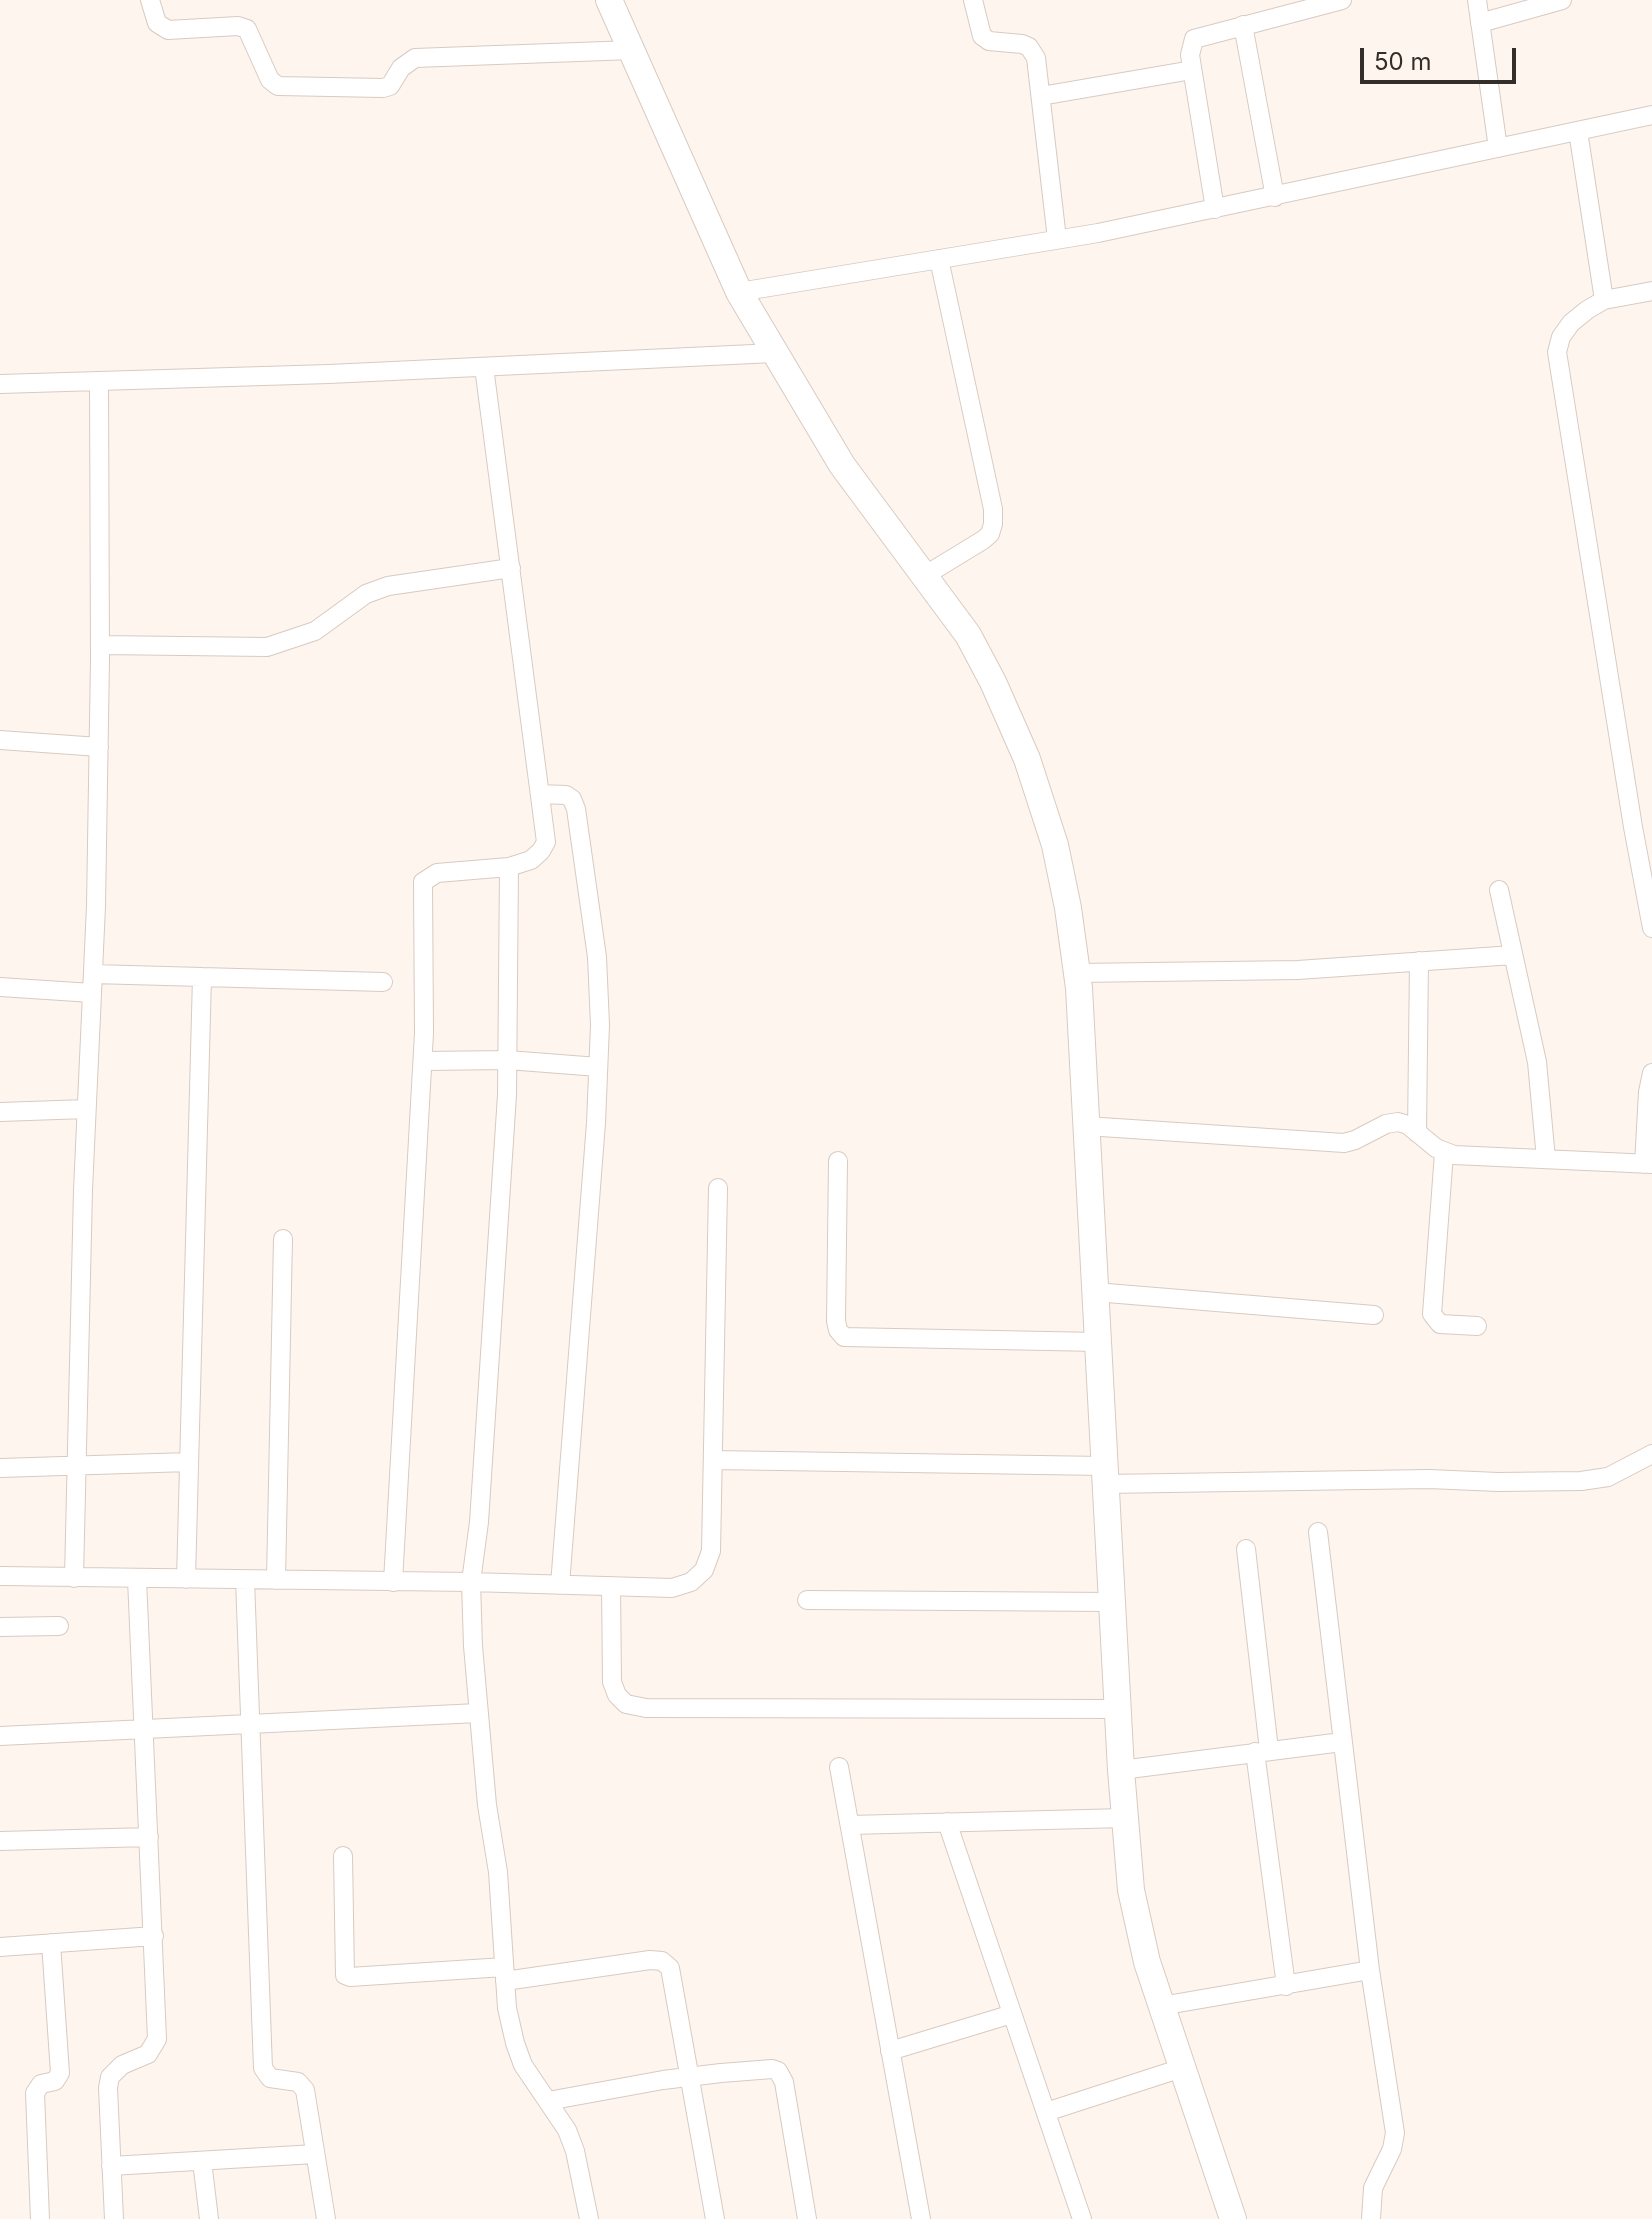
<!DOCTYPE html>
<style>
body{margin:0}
#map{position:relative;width:1652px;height:2219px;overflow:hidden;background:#fef5ef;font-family:Inter,sans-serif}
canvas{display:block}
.scale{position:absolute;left:1360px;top:48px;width:156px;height:36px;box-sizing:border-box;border:4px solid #332e2a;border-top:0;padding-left:10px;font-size:24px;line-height:28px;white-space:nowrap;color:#332e2a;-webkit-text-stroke:6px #fef5ef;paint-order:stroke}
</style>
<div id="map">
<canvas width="1652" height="2219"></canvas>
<div class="scale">50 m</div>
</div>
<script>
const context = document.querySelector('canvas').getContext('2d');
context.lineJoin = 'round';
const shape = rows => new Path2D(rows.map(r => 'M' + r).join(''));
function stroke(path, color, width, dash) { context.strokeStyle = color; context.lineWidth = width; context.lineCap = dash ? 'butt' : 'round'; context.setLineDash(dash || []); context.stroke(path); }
const street = shape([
 [150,0,157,23,168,30,238,26,247,29,270,80,278,86,383,88,390,86,401,68,415,58,632,50],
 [973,0,982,36,989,41,1022,44,1029,47,1036,58,1057,239],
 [1477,0,1498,148],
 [1480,23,1562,0],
 [1243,25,1275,197],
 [1041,96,1192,70],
 [1578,131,1604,300],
 [1215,209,1190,55,1194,39,1342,0],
 [1652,291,1604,300,1587,310,1571,323,1561,337,1557,352,1633,827,1652,928],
 [739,292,1098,233,1652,115],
 [0,384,329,374,774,353],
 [924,576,983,540,990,534,993,524,993,509,939,259],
 [100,645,267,647,315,631,366,594,388,586,511,568],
 [0,740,99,747],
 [541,794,566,795,572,799,576,809,597,957,600,1025,596,1123,560,1585],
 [509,867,507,1095,479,1522,471,1582,473,1646,487,1805,498,1872,507,2008,515,2043,523,2065,567,2130,575,2151,589,2219],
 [1499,890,1537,1062,1546,1159],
 [1077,973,1298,970,1513,955],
 [93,974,383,982],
 [0,987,92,993],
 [423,1061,508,1060,598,1067],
 [0,1112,86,1109],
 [1086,1126,1344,1143,1355,1140,1386,1124,1398,1122,1408,1125,1436,1148,1454,1155,1652,1164],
 [1417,1133,1419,961],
 [1444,1153,1432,1314,1440,1324,1477,1326],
 [838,1161,836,1321,838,1330,844,1337,1098,1342],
 [1644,1164,1648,1092,1652,1073],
 [1095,1292,1374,1315],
 [713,1460,1104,1466],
 [0,1468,189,1462],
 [1105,1484,1429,1479,1498,1482,1581,1481,1608,1477,1652,1454],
 [1318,1532,1370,1970,1395,2133,1392,2149,1373,2188,1371,2219],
 [1246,1549,1269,1750],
 [0,1576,471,1582,672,1588,691,1582,704,1570,711,1551,718,1188],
 [74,1578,83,1190,96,906,100,659,99,381],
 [186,1579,202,977],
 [245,1580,263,2068,270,2078,298,2082,305,2090,326,2219],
 [276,1580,283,1239],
 [393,1582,424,1033,423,882,437,873,509,867,531,860,541,851,546,842,484,367],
 [611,1586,612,1682,617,1695,626,1704,646,1708,1117,1709],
 [807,1600,1112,1602],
 [0,1627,59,1626],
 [0,1736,478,1713],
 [1255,1752,1286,1986],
 [839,1767,921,2219],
 [1121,1770,1342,1742],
 [947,1822,1082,2219],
 [850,1825,1125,1818],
 [0,1841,149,1837],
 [343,1856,345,1975,350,1977,504,1967],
 [0,1947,154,1936],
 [505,1981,650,1960,662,1961,670,1968,715,2219],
 [1161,2006,1370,1970],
 [890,2051,1012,2014],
 [548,2101,663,2080,721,2073,772,2069,778,2071,784,2082,807,2219],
 [1046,2112,1182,2068],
 [202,2161,209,2219],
 [111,2166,315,2154],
 [40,2219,35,2093,41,2084,55,2081,60,2073,51,1943],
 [114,2219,108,2088,110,2077,122,2065,148,2054,157,2039,137,1579]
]);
const secondary = shape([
 [609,0,739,292,842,465,968,635,993,682,1027,759,1055,845,1068,908,1079,988,1121,1770,1131,1890,1147,1962,1233,2219]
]);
stroke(street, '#d8cac0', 20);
stroke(secondary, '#d8cac0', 28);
stroke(street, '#fff', 18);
stroke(secondary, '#fff', 26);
</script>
